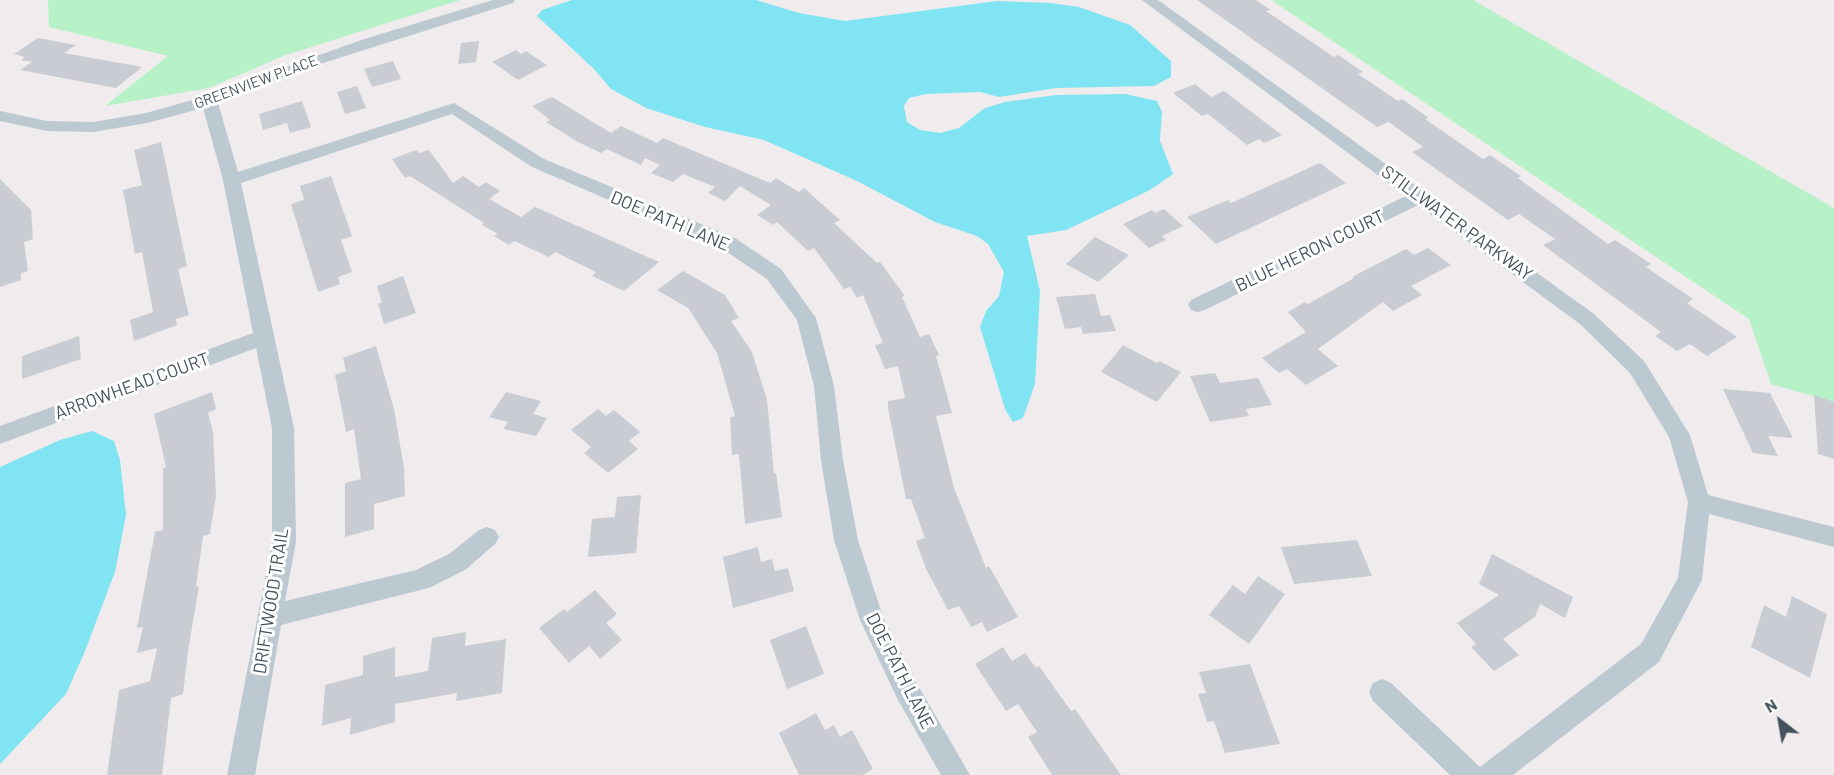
<!DOCTYPE html>
<style>
body{margin:0}
#map{position:relative;width:1834px;height:775px;overflow:hidden;background:#f0eced;font-family:Barlow,sans-serif}
canvas{display:block}
.north{position:absolute;left:1750px;top:691px;width:60px;height:60px;-webkit-text-stroke:4px #fff;paint-order:stroke;rotate:329deg;font-size:16px;font-weight:700;line-height:24px;text-align:center;color:#44525b}
.north::after{content:'';display:block;margin:auto;width:21px;height:27px;background:#44525b;clip-path:polygon(50% 0,100% 100%,50% 72%,0 100%)}
</style>
<div id="map">
<canvas width="1834" height="775"></canvas>
<div class="north">N</div>
</div>
<script>
const context = document.querySelector('canvas').getContext('2d');
context.lineJoin = 'round';
function fillPath(path, color) { context.fillStyle = color; context.fill(path, 'evenodd'); }
const shape = rows => new Path2D(rows.map(r => 'M' + r).join(''));
function write(font, color, halo, rows, align = 'center') {
  context.font = font + ' Barlow,sans-serif'; context.lineWidth = 6; context.setLineDash([]); context.textBaseline = 'middle'; context.strokeStyle = halo; context.fillStyle = color; for (const [text, x, y, turn = 0] of rows) {
    context.save(); context.translate(x, y); context.rotate((+turn || 0) * Math.PI / 180); context.textAlign = isNaN(turn) ? turn : align; if (halo) context.strokeText(text, 0, 0); context.fillText(text, 0, 0); context.restore();
  }
}
fillPath(shape([
 [48,0,460,0,286,55,209,88,105,106,168,56,49,27],
 [1271,0,1473,0,1834,208,1834,402,1771,384,1749,319]
]), '#b7f1c8');
fillPath(shape([
 [572,0,756,0,799,13,845,21,997,1,1050,3,1079,7,1130,25,1171,61,1171,77,1154,86,1056,88,999,97,980,92,926,94,909,98,904,106,907,122,920,130,940,133,959,128,985,108,1005,102,1056,95,1125,94,1157,101,1162,112,1160,141,1173,174,1150,190,1066,230,1027,236,1040,291,1035,384,1023,418,1013,422,1005,409,980,327,986,311,999,296,1004,272,988,244,977,236,935,222,857,181,764,140,705,127,646,108,611,89,594,69,537,16,542,10],
 [92,431,114,441,120,460,126,515,115,572,85,651,66,694,0,764,0,467,60,440]
]), '#81e4f2');
fillPath(shape([
 [1197,0,1256,0,1271,10,1266,11,1334,57,1338,55,1363,72,1358,74,1398,101,1402,99,1429,118,1425,119,1483,159,1490,155,1521,176,1518,178,1608,244,1615,240,1651,264,1646,267,1693,299,1687,303,1737,337,1707,356,1690,344,1677,351,1655,336,1661,332,1543,245,1555,239,1519,214,1508,220,1412,152,1423,147,1389,122,1377,127],
 [38,38,76,45,64,53,142,67,116,88,20,70,32,62,21,60,25,57,14,54],
 [479,41,476,62,458,64,461,43],
 [516,50,521,54,526,51,547,65,518,80,492,62],
 [393,61,401,79,372,87,364,69],
 [1195,84,1211,97,1224,91,1282,135,1264,143,1259,139,1247,145,1208,114,1202,116,1173,93],
 [357,86,366,108,345,114,337,92],
 [552,97,611,133,621,126,657,143,663,138,770,183,776,178,799,192,804,188,840,220,834,223,877,263,880,262,905,296,902,297,920,337,929,334,939,355,936,356,952,413,936,416,954,488,986,568,989,566,1018,617,987,632,982,622,971,627,959,606,948,610,926,569,916,541,925,538,911,499,906,499,888,408,888,401,905,398,898,366,885,369,875,345,883,343,863,295,857,298,850,287,844,289,814,248,808,251,777,222,773,225,757,215,771,205,740,186,725,201,708,193,715,187,683,174,673,182,651,173,660,165,645,158,641,165,607,149,601,153,578,142,546,122,550,120,532,106],
 [302,101,311,127,290,133,287,123,263,130,259,114],
 [161,142,187,266,178,269,189,315,176,319,177,325,134,341,130,320,153,312,142,252,135,254,123,190,142,185,134,150],
 [416,150,419,153,429,150,453,183,463,176,479,187,486,182,500,191,489,199,521,217,535,207,659,262,624,291,592,276,596,272,555,252,549,257,514,241,509,245,494,236,498,234,482,225,484,223,410,176,405,178,392,159],
 [1320,163,1346,183,1216,244,1187,217,1228,200,1231,203],
 [331,176,352,236,341,240,352,272,338,277,340,284,318,292,291,204,304,200,300,186],
 [0,179,31,210,33,239,24,242,28,271,21,273,21,280,0,287],
 [1164,209,1183,226,1162,236,1166,240,1149,248,1123,224,1152,210,1155,213],
 [1095,237,1129,255,1098,282,1066,264],
 [1428,248,1451,265,1411,286,1422,295,1393,311,1383,302,1318,349,1338,366,1306,385,1287,369,1279,373,1262,358,1306,332,1288,312,1305,302,1308,304,1354,278,1352,277,1406,249,1414,255],
 [683,271,725,295,739,318,731,321,752,352,767,400,774,473,776,473,782,517,745,524,739,454,732,455,730,417,735,416,717,353,688,308,657,290],
 [403,276,416,313,384,324,378,304,382,302,377,286],
 [1095,294,1101,316,1110,315,1116,331,1083,334,1081,327,1065,329,1056,297],
 [79,336,81,359,22,379,22,356],
 [1123,345,1157,363,1159,361,1181,372,1157,402,1101,372],
 [376,346,394,409,404,468,405,496,374,504,374,529,345,537,345,483,361,479,354,429,346,432,335,375,346,371,343,358],
 [1215,373,1220,383,1258,378,1272,405,1246,409,1249,416,1210,422,1190,376],
 [1723,389,1770,393,1793,438,1768,436,1778,456,1753,453],
 [212,392,216,409,208,413,213,432,216,496,210,534,203,536,196,587,199,586,188,651,183,694,171,698,162,775,107,775,119,690,150,681,157,648,137,653,143,627,137,628,155,532,163,530,163,468,166,467,154,414],
 [506,392,541,401,533,414,547,418,536,436,503,429,508,422,489,417],
 [1814,395,1834,402,1834,459,1818,454],
 [598,409,606,416,614,410,640,432,629,441,638,449,608,473,584,453,591,447,571,430],
 [641,495,636,553,588,557,592,519,615,517,617,497],
 [1357,540,1372,576,1294,584,1281,547],
 [758,547,761,562,772,559,775,571,788,568,794,591,733,608,723,557],
 [1492,554,1573,597,1565,618,1540,604,1535,617,1503,639,1519,655,1494,671,1471,647,1476,644,1457,623,1499,595,1479,584],
 [1258,576,1285,594,1249,644,1209,615,1233,585,1245,594],
 [595,590,617,614,606,623,622,640,600,659,589,646,569,663,539,628,564,609,567,612],
 [1792,596,1827,614,1810,678,1751,647,1764,605,1786,617],
 [806,626,824,674,787,689,770,640],
 [466,632,465,646,506,639,502,693,456,701,457,693,395,704,395,722,350,735,351,718,322,726,325,685,363,675,363,656,395,647,395,677,428,671,432,638],
 [1003,647,1012,661,1025,653,1036,668,1039,666,1071,711,1075,709,1121,775,1052,775,1028,737,1037,732,1018,704,1006,711,975,664],
 [1250,664,1280,744,1225,753,1214,721,1207,722,1198,694,1206,693,1199,672],
 [816,713,825,730,834,725,840,737,852,730,873,769,863,775,799,775,779,733]
]), '#c9ccd2');
fillPath(shape([
 [493,0,515,0,513,3,301,70,218,103,238,172,454,103,544,159,735,238,781,269,816,318,834,386,843,460,858,540,883,617,916,682,970,775,941,775,898,700,860,620,834,540,821,460,814,386,797,320,767,279,721,248,532,167,452,114,241,183,294,428,296,542,285,601,416,570,449,554,479,530,487,527,495,530,499,537,495,544,465,570,429,588,281,625,255,775,227,775,272,542,272,428,256,348,0,444,0,426,253,333,223,180,203,108,147,123,93,132,47,131,0,121,0,111,47,121,93,122,146,113,203,97,361,40,493,0],
 [1142,0,1158,0,1594,314,1644,361,1690,435,1708,495,1834,527,1834,547,1709,514,1702,580,1659,662,1513,775,1450,775,1373,701,1369,692,1373,683,1382,679,1391,683,1480,767,1641,644,1678,578,1688,502,1669,437,1630,373,1580,324,1418,205,1205,310,1198,312,1191,310,1188,305,1191,300,1406,196,1142,0]
]), '#bcc9d0');
write('15px', '#44525b', '#fff', [
 ["GREENVIEW PLACE",256,82,-20]
]);
write('18px', '#44525b', '#fff', [
 ["DOE PATH LANE",670,221,23],
 ["STILLWATER PARKWAY",1457,223,36],
 ["BLUE HERON COURT",1310,251,-26],
 ["ARROWHEAD COURT",132,386,-20],
 ["DRIFTWOOD TRAIL",271,601,-81],
 ["DOE PATH LANE",900,671,63]
]);
</script>
